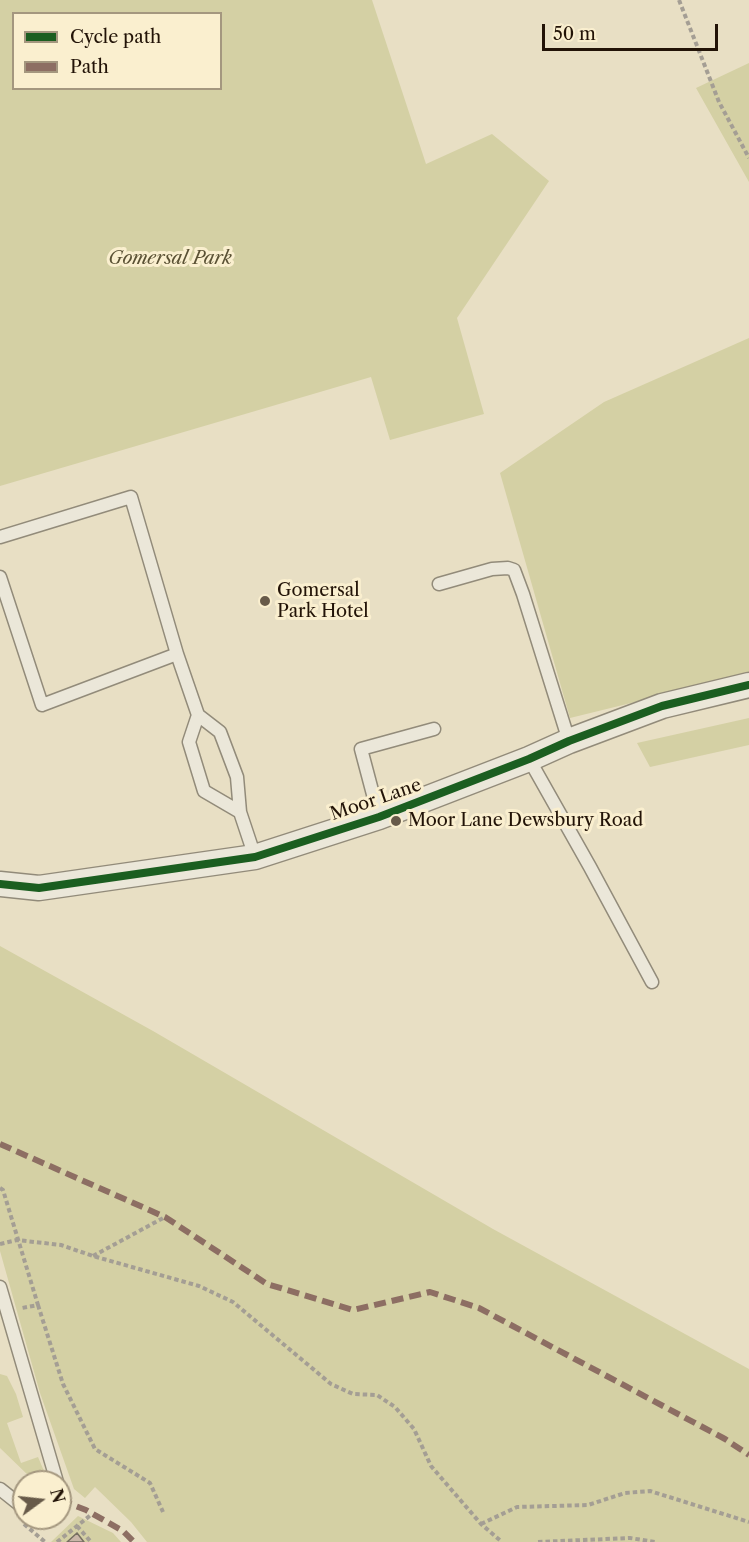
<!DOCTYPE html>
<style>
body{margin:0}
#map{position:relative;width:749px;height:1542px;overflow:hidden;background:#e8dfc4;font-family:"Libre Caslon Text",serif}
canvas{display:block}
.legend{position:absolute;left:12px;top:12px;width:210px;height:78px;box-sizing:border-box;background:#faefcf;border:2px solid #a4977f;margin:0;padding:8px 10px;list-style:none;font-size:18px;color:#221307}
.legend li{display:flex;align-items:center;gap:12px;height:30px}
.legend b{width:30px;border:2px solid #a4977f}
.north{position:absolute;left:12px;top:1470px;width:60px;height:60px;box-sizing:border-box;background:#faefcf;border:2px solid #a4977f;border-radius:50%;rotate:75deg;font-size:16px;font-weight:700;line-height:24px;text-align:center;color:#221307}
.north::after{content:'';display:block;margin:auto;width:21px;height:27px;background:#675a49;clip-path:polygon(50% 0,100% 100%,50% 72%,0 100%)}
.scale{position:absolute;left:542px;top:24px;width:176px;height:27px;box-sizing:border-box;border:3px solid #221307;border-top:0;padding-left:8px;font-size:18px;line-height:21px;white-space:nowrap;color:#221307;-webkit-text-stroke:4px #faefcf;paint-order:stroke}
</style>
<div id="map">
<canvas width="749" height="1542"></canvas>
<ul class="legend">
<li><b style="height:8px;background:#1b5e20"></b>Cycle path</li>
<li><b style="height:8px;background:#8d6e63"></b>Path</li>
</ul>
<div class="north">N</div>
<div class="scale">50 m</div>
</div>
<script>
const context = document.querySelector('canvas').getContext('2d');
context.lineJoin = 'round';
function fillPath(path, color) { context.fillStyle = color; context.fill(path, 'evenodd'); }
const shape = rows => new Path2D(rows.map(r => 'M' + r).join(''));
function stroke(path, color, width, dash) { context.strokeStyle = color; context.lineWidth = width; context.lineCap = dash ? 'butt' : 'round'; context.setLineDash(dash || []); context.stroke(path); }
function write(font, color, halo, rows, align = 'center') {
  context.font = font + ' "Libre Caslon Text",serif'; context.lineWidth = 6; context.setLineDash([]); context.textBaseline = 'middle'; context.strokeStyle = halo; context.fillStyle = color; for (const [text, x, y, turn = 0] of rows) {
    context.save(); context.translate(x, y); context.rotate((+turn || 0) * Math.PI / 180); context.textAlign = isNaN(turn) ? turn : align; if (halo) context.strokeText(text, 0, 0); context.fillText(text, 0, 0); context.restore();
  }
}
fillPath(shape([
 [0,0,372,0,426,164,492,134,549,181,457,318,484,414,390,440,371,377,0,486],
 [14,14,220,14,220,88,14,88],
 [749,63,749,182,696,88],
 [749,338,749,674,570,718,500,473,604,402],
 [749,718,749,745,650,767,637,743],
 [0,946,153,1031,493,1229,749,1369,749,1542,147,1542,131,1522,95,1487,85,1498,74,1489,40,1393,0,1251],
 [0,1374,7,1376,16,1394,23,1417,7,1423,21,1463,38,1457,44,1471,39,1482,28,1482,31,1478,0,1448],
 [78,1516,113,1533,121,1542,51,1542]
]), '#d4d0a4');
const building = shape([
 [77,1533,84,1542,67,1542,77,1533]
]);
fillPath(building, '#c9b6a8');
stroke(building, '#766f61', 1.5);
const lane = shape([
 [0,537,131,497,177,654,198,715],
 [0,577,42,705,177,654],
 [439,584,492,569,508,568,514,570,523,594,569,741],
 [529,759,590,867,652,982],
 [240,812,204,791,189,742,198,715,220,732,237,777,240,812,255,857],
 [379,817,361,749,434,729],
 [0,1287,57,1482],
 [0,1489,24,1508]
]);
const street = shape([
 [0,884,39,888,255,857,379,817,529,759,569,741,662,706,749,685]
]);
stroke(lane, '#928b7a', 15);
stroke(street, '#928b7a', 27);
stroke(shape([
 [679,0,719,102,749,158],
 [0,1188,3,1190,38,1305,22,1308],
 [0,1244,17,1240,61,1245,93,1256,199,1286,233,1302,331,1384,353,1394,377,1395,395,1407,414,1429,431,1466,481,1524,502,1542],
 [93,1256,165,1217],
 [38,1305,63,1384,95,1449,150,1483,163,1512],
 [24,1524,45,1542],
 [481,1524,517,1507,588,1505,625,1493,650,1491,749,1522],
 [77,1526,91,1542],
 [57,1542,92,1514],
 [538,1542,630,1538,655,1542]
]), '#a49e94', 4, [4.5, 3]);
stroke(lane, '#ebe7d9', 12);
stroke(street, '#ebe7d9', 24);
stroke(shape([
 [0,1144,165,1217,267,1284,353,1310,430,1292,479,1308,725,1439,749,1455],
 [60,1500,86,1510,123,1531,134,1542]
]), '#8d6e63', 6, [12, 6]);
stroke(shape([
 [0,884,39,888,255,857,379,817,529,759,569,741,662,706,749,685]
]), '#1b5e20', 8);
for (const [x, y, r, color] of [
 [265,601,6,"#675a49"],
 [396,821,6,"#675a49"]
]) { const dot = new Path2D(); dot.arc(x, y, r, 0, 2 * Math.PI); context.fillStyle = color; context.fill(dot); stroke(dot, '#faefcf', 2); }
write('italic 18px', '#5a5134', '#faefcf', [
 ["Gomersal Park",170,259]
]);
write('18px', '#221307', '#faefcf', [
 ["Gomersal",277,591],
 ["Park Hotel",277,612],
 ["Moor Lane Dewsbury Road",408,821]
], 'left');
write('18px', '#221307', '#faefcf', [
 ["Moor Lane",376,800,-19]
]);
</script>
